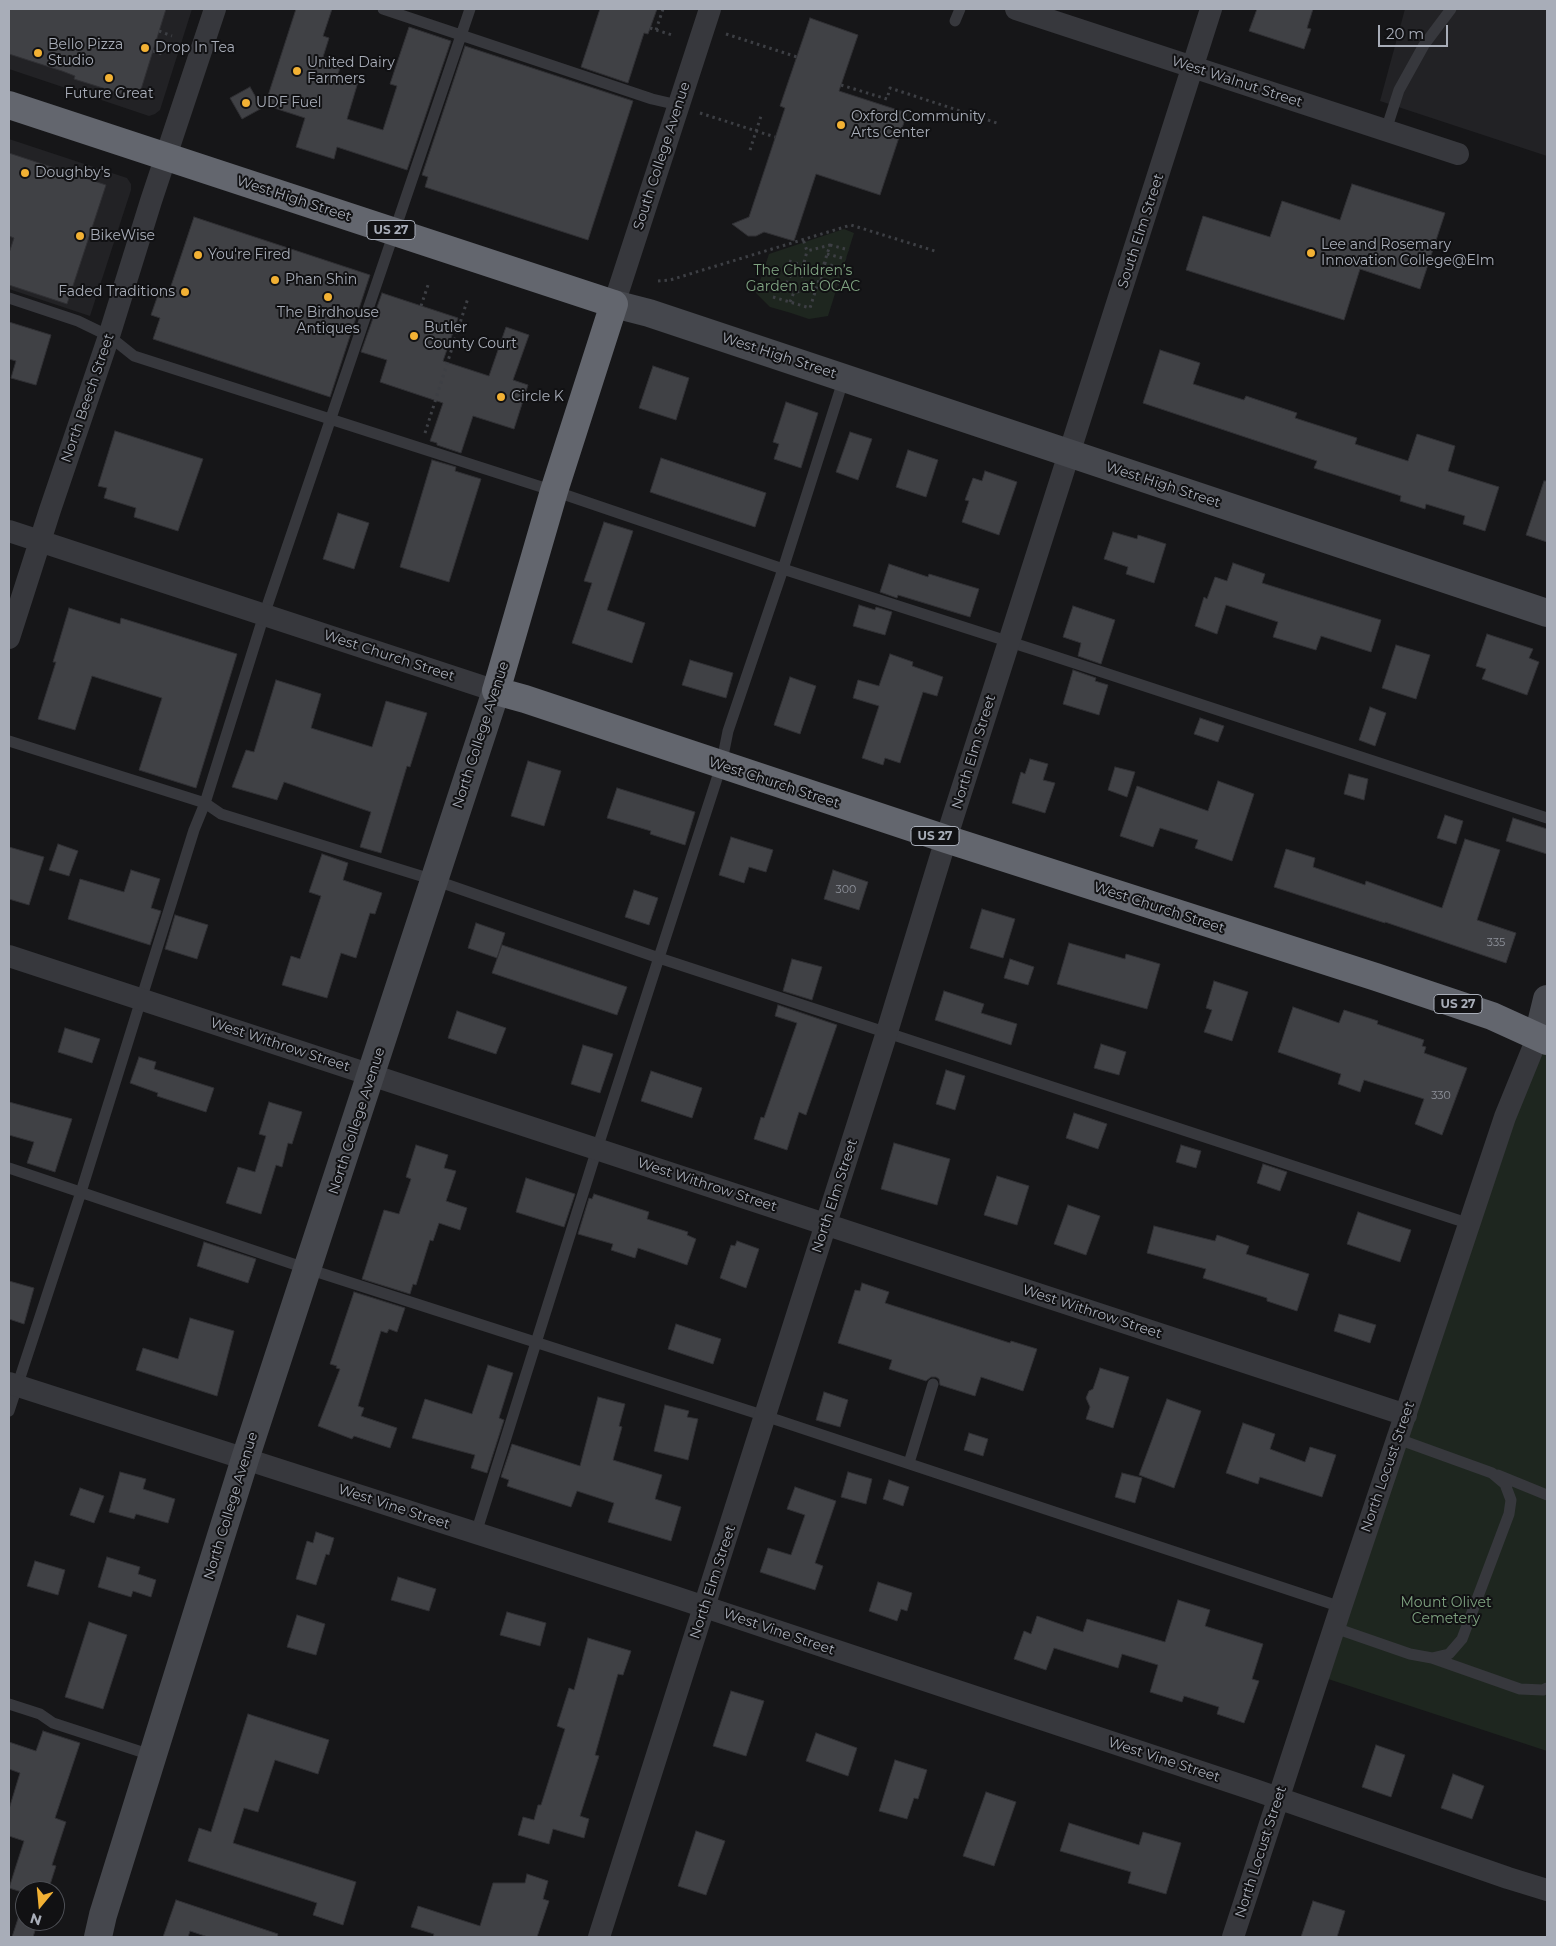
<!DOCTYPE html>
<meta charset="utf-8">
<style>
body{margin:0}
#map{position:relative;width:1556px;height:1946px;overflow:hidden;background:#161618;font-family:Montserrat,sans-serif}
canvas{display:block}
.frame{position:absolute;inset:0;border:10px solid #a8adb8;pointer-events:none}
.north{position:absolute;left:15px;top:1881px;width:50px;height:50px;box-sizing:border-box;background:#111113;border:1px solid #4d4f55;border-radius:50%;rotate:197deg;font-size:14px;font-weight:700;line-height:20px;text-align:center;color:#a8adb8}
.north::after{content:'';display:block;margin:auto;width:18px;height:22px;background:#f2b134;clip-path:polygon(50% 0,100% 100%,50% 72%,0 100%)}
.scale{position:absolute;left:1378px;top:25px;width:70px;height:22px;box-sizing:border-box;border:2px solid #a8adb8;border-top:0;padding-left:6px;font-size:15px;line-height:18px;white-space:nowrap;color:#a8adb8;-webkit-text-stroke:4px #111113;paint-order:stroke}
</style>
<div id="map">
<canvas width="1556" height="1946"></canvas>
<div class="frame"></div>
<div class="north">N</div>
<div class="scale">20 m</div>
</div>
<script>
const context = document.querySelector('canvas').getContext('2d');
context.lineJoin = 'round';
function fillPath(path, color) { context.fillStyle = color; context.fill(path, 'evenodd'); }
const shape = rows => new Path2D(rows.map(r => 'M' + r).join(''));
function stroke(path, color, width, dash) { context.strokeStyle = color; context.lineWidth = width; context.lineCap = dash ? 'butt' : 'round'; context.setLineDash(dash || []); context.stroke(path); }
function write(font, color, halo, rows, align = 'center') {
  context.font = font + ' Montserrat,sans-serif'; context.lineWidth = 4; context.setLineDash([]); context.textBaseline = 'middle'; context.strokeStyle = halo; context.fillStyle = color; for (const [text, x, y, turn = 0] of rows) {
    context.save(); context.translate(x, y); context.rotate((+turn || 0) * Math.PI / 180); context.textAlign = isNaN(turn) ? turn : align; if (halo) context.strokeText(text, 0, 0); context.fillText(text, 0, 0); context.restore();
  }
}
fillPath(shape([
 [9,9,192,9,160,110,155,114,149,116,9,69],
 [1405,9,1547,9,1547,156,1380,101],
 [9,139,127,178,131,184,131,190,90,316,9,289]
]), '#222225');
fillPath(shape([
 [844,229,854,233,828,316,809,319,791,313,770,307,756,293,769,254],
 [1547,1041,1547,1751,1319,1676,1470,1224]
]), '#1e261f');
const building = shape([
 [9,9,166,9,138,99,74,79,75,76,62,71,9,54,9,9],
 [296,9,332,9,323,36,329,38,323,57,341,63,338,75,358,82,347,119,383,130,397,86,390,84,409,27,451,41,407,170,337,147,334,159,296,147,305,118,265,105,296,9],
 [600,9,657,9,648,34,644,33,628,83,581,67,600,9],
 [1257,9,1313,9,1307,28,1311,29,1304,49,1249,31,1257,9],
 [810,18,858,35,839,91,907,113,880,195,816,174,794,241,764,232,756,236,748,236,732,224,749,217,785,108,780,106,810,18],
 [465,46,633,101,588,240,425,187,428,177,422,175,465,46],
 [250,87,262,108,242,119,230,98,250,87],
 [9,153,106,185,67,304,9,285,9,253,14,238,9,236,9,153],
 [1352,184,1445,213,1420,289,1360,269,1344,320,1186,270,1203,216,1270,237,1282,201,1340,220,1352,184],
 [194,217,370,275,330,397,153,339,160,318,151,315,160,289,169,292,194,217],
 [382,293,458,318,443,361,489,376,506,327,529,335,513,380,528,385,514,429,473,416,461,453,437,445,437,443,430,441,443,403,380,382,387,360,361,352,382,293],
 [9,322,51,335,36,385,11,378,16,361,9,359,9,322],
 [1160,350,1200,363,1193,384,1244,400,1246,396,1297,413,1295,418,1357,438,1355,444,1408,461,1417,434,1455,446,1448,471,1499,487,1485,531,1463,524,1465,516,1426,504,1425,509,1400,501,1401,496,1314,468,1317,461,1143,403,1160,350],
 [653,366,689,378,676,420,639,408,653,366],
 [786,402,818,413,801,468,774,459,779,444,773,442,786,402],
 [115,431,203,459,178,531,134,517,136,508,104,498,107,488,98,486,115,431],
 [850,432,872,439,858,480,836,472,850,432],
 [908,450,938,460,926,497,896,487,908,450],
 [661,458,766,493,755,527,650,492,661,458],
 [432,460,456,467,455,471,481,479,449,582,400,567,432,460],
 [985,471,1017,482,999,535,962,522,969,501,965,500,973,478,982,481,985,471],
 [1544,481,1547,481,1547,542,1526,535,1544,481],
 [338,513,369,523,354,569,323,559,338,513],
 [604,522,633,531,607,610,645,623,632,663,572,643,592,583,584,581,604,522],
 [1113,532,1137,539,1138,535,1166,544,1154,583,1126,574,1128,567,1104,559,1113,532],
 [1233,563,1265,574,1262,583,1381,620,1371,652,1321,636,1316,650,1273,637,1278,622,1226,605,1217,634,1195,626,1204,597,1207,599,1215,577,1227,581,1233,563],
 [889,564,928,577,929,574,979,589,970,617,898,595,897,598,880,592,889,564],
 [859,605,875,610,876,607,892,612,885,635,853,626,859,605],
 [1073,606,1115,620,1101,664,1078,656,1081,643,1063,637,1073,606],
 [69,608,120,624,121,618,237,654,196,788,139,770,162,698,92,676,75,730,38,719,56,662,53,662,69,608],
 [1487,634,1533,649,1529,658,1539,662,1527,695,1482,679,1486,669,1476,666,1487,634],
 [1396,645,1430,655,1416,699,1382,688,1396,645],
 [890,654,913,662,912,666,943,677,937,696,923,692,900,763,885,758,883,765,862,758,879,706,853,698,858,680,879,686,890,654],
 [690,660,733,673,726,698,682,685,690,660],
 [1073,670,1096,678,1095,681,1108,685,1099,715,1063,704,1073,670],
 [790,677,816,686,800,734,774,725,790,677],
 [276,680,321,694,311,728,372,747,386,701,427,713,410,767,407,766,381,853,360,847,371,812,284,782,277,800,232,787,246,750,254,752,276,680],
 [1370,707,1386,713,1375,746,1359,740,1370,707],
 [1200,718,1224,726,1218,742,1194,734,1200,718],
 [1030,759,1048,764,1043,780,1055,783,1045,813,1012,803,1021,772,1025,774,1030,759],
 [528,761,561,771,544,826,511,816,528,761],
 [1115,767,1135,772,1127,797,1108,790,1115,767],
 [1349,774,1368,779,1364,800,1344,794,1349,774],
 [1218,781,1254,794,1232,861,1195,848,1198,840,1160,828,1153,847,1120,836,1137,786,1208,811,1218,781],
 [617,788,695,812,685,845,650,834,651,831,607,818,617,788],
 [1445,815,1463,821,1456,844,1437,838,1445,815],
 [1513,818,1547,829,1547,854,1506,841,1513,818],
 [731,837,773,850,766,872,749,867,744,883,719,875,731,837],
 [1465,839,1500,850,1477,920,1516,933,1506,963,1385,922,1385,923,1274,887,1286,849,1315,858,1313,867,1365,885,1366,881,1442,908,1465,839],
 [58,844,78,851,69,876,49,870,58,844],
 [9,847,44,857,29,905,9,899,9,847],
 [322,854,348,863,343,880,382,893,375,914,370,913,356,958,341,953,327,998,282,985,291,956,300,959,321,896,309,892,322,854],
 [131,870,160,879,151,908,161,911,150,945,68,919,80,879,124,892,131,870],
 [833,870,868,882,859,910,824,899,833,870],
 [634,890,658,898,649,925,625,917,634,890],
 [982,909,1015,919,1003,958,970,948,982,909],
 [175,915,208,925,197,959,165,949,175,915],
 [476,923,505,933,497,958,468,948,476,923],
 [1069,943,1125,959,1126,954,1160,964,1147,1009,1057,984,1069,943],
 [502,945,627,987,617,1015,492,973,502,945],
 [792,959,822,967,812,1000,783,991,792,959],
 [1010,959,1034,967,1028,985,1004,978,1010,959],
 [1214,981,1248,992,1232,1041,1204,1032,1212,1010,1206,1008,1214,981],
 [944,991,984,1004,981,1013,1017,1024,1011,1045,935,1020,944,991],
 [778,1005,837,1025,806,1115,799,1112,787,1150,754,1139,761,1117,764,1118,797,1023,775,1016,778,1005],
 [1293,1007,1339,1023,1344,1010,1378,1021,1377,1024,1424,1040,1422,1046,1426,1047,1424,1053,1467,1068,1442,1135,1415,1124,1424,1099,1364,1080,1360,1092,1338,1084,1341,1074,1278,1052,1293,1007],
 [457,1011,506,1028,496,1054,448,1038,457,1011],
 [65,1028,100,1039,92,1063,58,1052,65,1028],
 [1101,1044,1126,1052,1119,1075,1094,1068,1101,1044],
 [583,1045,613,1054,600,1093,571,1084,583,1045],
 [139,1057,156,1062,154,1069,214,1088,206,1112,157,1096,158,1093,130,1083,139,1057],
 [946,1070,965,1076,955,1110,936,1104,946,1070],
 [651,1071,702,1088,692,1118,641,1101,651,1071],
 [9,1102,72,1119,55,1172,27,1163,34,1142,9,1135,9,1102],
 [269,1102,302,1112,292,1144,288,1143,282,1167,276,1165,261,1214,226,1203,238,1167,255,1172,266,1136,259,1134,269,1102],
 [1074,1113,1107,1124,1098,1149,1066,1138,1074,1113],
 [894,1143,950,1159,937,1205,881,1189,894,1143],
 [416,1145,448,1155,444,1168,456,1171,446,1201,467,1208,460,1230,439,1223,433,1241,430,1240,416,1285,413,1284,410,1294,362,1279,384,1210,399,1214,411,1179,406,1177,416,1145],
 [1181,1145,1201,1151,1196,1168,1176,1162,1181,1145],
 [1263,1164,1287,1172,1280,1191,1257,1183,1263,1164],
 [997,1176,1029,1186,1017,1225,984,1215,997,1176],
 [526,1178,575,1194,564,1227,516,1212,526,1178],
 [594,1194,649,1212,647,1219,688,1232,687,1235,696,1239,687,1265,638,1248,635,1258,611,1250,613,1244,578,1234,589,1198,592,1199,594,1194],
 [1068,1205,1100,1216,1086,1255,1054,1244,1068,1205],
 [1358,1212,1411,1230,1400,1262,1347,1244,1358,1212],
 [1154,1226,1215,1241,1217,1235,1249,1246,1246,1254,1309,1274,1297,1311,1267,1301,1267,1298,1203,1278,1206,1269,1147,1253,1154,1226],
 [737,1241,759,1249,746,1288,720,1278,731,1245,735,1246,737,1241],
 [204,1242,256,1259,248,1283,197,1266,204,1242],
 [9,1281,34,1288,24,1324,9,1319,9,1281],
 [862,1283,889,1292,885,1303,1010,1343,1011,1341,1037,1349,1023,1391,981,1377,975,1396,940,1385,939,1379,936,1377,931,1377,926,1381,889,1369,892,1360,838,1343,855,1290,860,1291,862,1283],
 [354,1292,405,1308,397,1332,389,1329,387,1333,381,1331,358,1406,364,1408,361,1416,397,1428,390,1448,354,1436,352,1439,318,1426,340,1369,336,1368,337,1366,330,1364,354,1292],
 [1339,1314,1376,1325,1370,1343,1334,1331,1339,1314],
 [190,1318,234,1331,217,1396,136,1370,143,1348,178,1359,190,1318],
 [676,1324,721,1339,713,1364,668,1349,676,1324],
 [488,1365,513,1373,499,1418,504,1420,487,1473,471,1468,475,1455,412,1438,425,1399,472,1414,488,1365],
 [1100,1368,1129,1377,1113,1428,1086,1419,1090,1407,1086,1398,1089,1391,1093,1389,1100,1368],
 [824,1392,848,1400,840,1427,816,1420,824,1392],
 [598,1397,625,1404,619,1426,622,1427,613,1460,662,1475,655,1499,681,1507,671,1541,608,1522,614,1503,577,1491,571,1507,507,1486,509,1480,501,1477,512,1444,580,1466,598,1397],
 [1167,1399,1201,1411,1174,1488,1139,1475,1167,1399],
 [665,1405,689,1411,687,1417,698,1419,688,1460,654,1451,665,1405],
 [1243,1423,1275,1434,1270,1449,1305,1462,1310,1447,1336,1455,1322,1497,1260,1477,1258,1484,1226,1473,1243,1423],
 [969,1433,988,1439,983,1456,964,1450,969,1433],
 [120,1472,146,1479,143,1489,175,1499,168,1523,136,1514,134,1519,109,1512,120,1472],
 [848,1472,872,1479,866,1504,841,1497,848,1472],
 [1122,1473,1142,1478,1135,1503,1115,1497,1122,1473],
 [889,1480,909,1487,903,1506,883,1499,889,1480],
 [795,1487,836,1501,815,1563,823,1566,815,1590,760,1572,768,1548,791,1555,805,1515,787,1509,795,1487],
 [80,1488,104,1496,94,1523,70,1515,80,1488],
 [316,1532,334,1538,329,1555,326,1554,316,1585,296,1579,307,1541,313,1543,316,1532],
 [107,1557,140,1567,138,1574,156,1580,151,1597,133,1591,131,1597,98,1587,107,1557],
 [35,1561,65,1570,58,1595,27,1586,35,1561],
 [398,1577,436,1589,429,1611,391,1600,398,1577],
 [878,1582,912,1593,907,1611,901,1609,897,1621,869,1611,878,1582],
 [1178,1600,1210,1610,1205,1626,1263,1644,1252,1679,1259,1681,1244,1723,1217,1714,1219,1707,1184,1696,1182,1702,1150,1692,1158,1665,1122,1654,1118,1668,1054,1648,1046,1670,1014,1659,1024,1631,1031,1634,1037,1616,1083,1632,1087,1619,1165,1642,1178,1600],
 [507,1612,546,1623,540,1646,500,1635,507,1612],
 [297,1615,325,1624,316,1655,287,1647,297,1615],
 [89,1622,127,1635,103,1709,65,1697,89,1622],
 [588,1638,631,1651,623,1675,618,1674,595,1755,599,1756,580,1816,589,1819,584,1838,553,1829,549,1844,518,1835,523,1817,534,1820,538,1805,541,1805,565,1729,557,1726,569,1688,574,1690,588,1638],
 [731,1691,764,1701,746,1756,713,1746,731,1691],
 [248,1714,329,1740,318,1774,275,1760,258,1812,244,1808,233,1843,356,1882,343,1925,313,1915,317,1903,188,1861,199,1828,211,1832,248,1714],
 [43,1731,80,1743,55,1818,66,1822,52,1865,56,1866,48,1891,25,1891,25,1893,9,1888,24,1841,9,1836,9,1809,20,1773,9,1769,9,1742,36,1751,43,1731],
 [816,1733,857,1748,848,1776,806,1761,816,1733],
 [1376,1745,1405,1755,1391,1797,1362,1787,1376,1745],
 [895,1760,927,1770,918,1799,914,1798,907,1819,879,1811,895,1760],
 [1453,1774,1484,1786,1472,1819,1441,1808,1453,1774],
 [986,1792,1016,1802,994,1866,963,1856,986,1792],
 [1069,1823,1139,1845,1143,1832,1181,1843,1166,1894,1128,1883,1131,1872,1060,1851,1069,1823],
 [696,1831,725,1841,706,1895,678,1886,696,1831],
 [527,1874,548,1881,543,1899,549,1901,537,1937,433,1937,434,1934,411,1927,418,1906,480,1926,493,1883,525,1883,527,1874],
 [25,1897,25,1921,38,1921,33,1937,12,1937,25,1897],
 [176,1900,278,1934,277,1937,208,1937,190,1931,188,1937,163,1937,176,1900],
 [1313,1901,1345,1911,1337,1937,1301,1937,1313,1901]
]);
fillPath(building, '#404145');
stroke(building, '#303034', 1);
stroke(shape([
 [650,28,672,35],
 [656,30,663,9],
 [159,31,172,36],
 [726,34,797,57],
 [153,51,165,55],
 [841,85,887,99,890,88,1000,124],
 [700,113,775,137],
 [750,150,761,116],
 [830,245,849,250],
 [827,254,846,259],
 [789,261,822,271],
 [824,263,843,269],
 '787 283a9 9 0 1 1 18 0a9 9 0 1 1-18 0Z',
 [801,275,807,251],
 [820,278,839,284],
 [658,281,670,280,851,225,935,251],
 [805,287,815,290],
 [773,297,810,308,830,245,807,251,803,239],
 [790,302,794,292],
 [421,306,428,285],
 [425,433,468,298]
]), '#3d3f44', 3, [2.5, 4]);
stroke(shape([
 [383,9,652,99,678,105],
 [955,21,960,9],
 [1386,130,1399,90,1424,45,1451,9],
 [9,298,78,321,109,336,134,356,554,491,783,569,1038,651,1547,818],
 [9,741,205,803,221,814,434,880,659,958,1470,1224],
 [9,1168,308,1269,765,1416,1341,1607],
 [9,1411,81,1192,194,830,205,803,264,615,470,9],
 [909,1463,933,1384],
 [1498,1475,1547,1495],
 [476,1533,597,1149,721,766,728,731,783,569,844,378],
 [1335,1628,1410,1654,1432,1658,1449,1654,1462,1639,1509,1514,1511,1500,1505,1484,1492,1473,1398,1439],
 [1432,1658,1520,1689,1543,1690,1547,1688],
 [9,1704,40,1714,53,1723,154,1756]
]), '#37383d', 11);
stroke(shape([
 [1016,9,1458,154],
 [614,304,710,9],
 [9,531,496,691],
 [9,638,50,510,109,336,151,201,215,9],
 [9,956,1406,1415],
 [9,1383,672,1596,1252,1789,1508,1878,1547,1890],
 [599,1937,887,1032,946,839,1211,9],
 [1233,1937,1341,1607,1505,1117,1538,1036]
]), '#37383d', 22);
stroke(shape([
 [614,304,649,313,844,378,1547,613],
 [1538,1036,1547,999],
 [98,1937,103,1915,245,1459,496,691]
]), '#45474d', 28);
stroke(shape([
 [9,105,614,304,554,491,496,691,525,699,946,839,1376,977,1492,1016,1547,1041]
]), '#63666e', 28);
for (const [x, y, r, color] of [
 [145,48,5,"#f2b134"],
 [38,53,5,"#f2b134"],
 [297,71,5,"#f2b134"],
 [109,78,5,"#f2b134"],
 [246,103,5,"#f2b134"],
 [841,125,5,"#f2b134"],
 [25,173,5,"#f2b134"],
 [80,236,5,"#f2b134"],
 [1311,253,5,"#f2b134"],
 [198,255,5,"#f2b134"],
 [275,280,5,"#f2b134"],
 [185,292,5,"#f2b134"],
 [328,297,5,"#f2b134"],
 [414,336,5,"#f2b134"],
 [501,397,5,"#f2b134"]
]) { const dot = new Path2D(); dot.arc(x, y, r, 0, 2 * Math.PI); context.fillStyle = color; context.fill(dot); stroke(dot, '#111113', 2); }
write('11px', '#8e929b', null, [
 ["300",846,890],
 ["335",1496,943],
 ["330",1441,1096]
]);
for (const [x, y, w] of [
 [391,230,48],
 [935,836,48],
 [1458,1004,48]
]) { const box = new Path2D(); box.roundRect(x - w / 2, y - 9.5, w, 19, 4); context.fillStyle = '#111113'; context.fill(box); stroke(box, '#a8adb8', 1); }
write('bold 12px', '#a8adb8', null, [
 ["US 27",391,230],
 ["US 27",935,836],
 ["US 27",1458,1004]
]);
write('14px', '#a8adb8', '#111113', [
 ["Bello Pizza",48,45],
 ["Studio",48,61],
 ["Drop In Tea",155,48],
 ["United Dairy",307,63],
 ["Farmers",307,79],
 ["Future Great",109,94,"center"],
 ["UDF Fuel",256,103],
 ["Oxford Community",851,117],
 ["Arts Center",851,133],
 ["Doughby's",35,173],
 ["BikeWise",90,236],
 ["Lee and Rosemary",1321,245],
 ["Innovation College@Elm",1321,261],
 ["You're Fired",208,255],
 ["Phan Shin",285,280],
 ["Faded Traditions",175,292,"right"],
 ["The Birdhouse",328,313,"center"],
 ["Antiques",328,329,"center"],
 ["Butler",424,328],
 ["County Court",424,344],
 ["Circle K",511,397]
], 'left');
write('14px', '#a8adb8', '#111113', [
 ["West Walnut Street",1237,82,18],
 ["South College Avenue",662,156,-72],
 ["West High Street",294,199,18],
 ["South Elm Street",1141,231,-72],
 ["West High Street",779,356,18],
 ["North Beech Street",88,398,-71],
 ["West High Street",1163,485,18],
 ["West Church Street",389,656,18],
 ["North College Avenue",481,735,-72],
 ["North Elm Street",974,752,-73],
 ["West Church Street",774,783,18],
 ["West Church Street",1159,908,18],
 ["West Withrow Street",280,1045,18],
 ["North College Avenue",357,1121,-72],
 ["West Withrow Street",707,1185,18],
 ["North Elm Street",835,1196,-72],
 ["West Withrow Street",1092,1312,18],
 ["North Locust Street",1388,1467,-71],
 ["North College Avenue",231,1506,-73],
 ["West Vine Street",394,1507,18],
 ["North Elm Street",713,1582,-72],
 ["West Vine Street",779,1632,19],
 ["West Vine Street",1164,1760,18],
 ["North Locust Street",1261,1852,-72]
]);
write('14px', '#7fa381', '#111113', [
 ["The Children’s",803,271],
 ["Garden at OCAC",803,287],
 ["Mount Olivet",1446,1603],
 ["Cemetery",1446,1619]
]);
</script>
